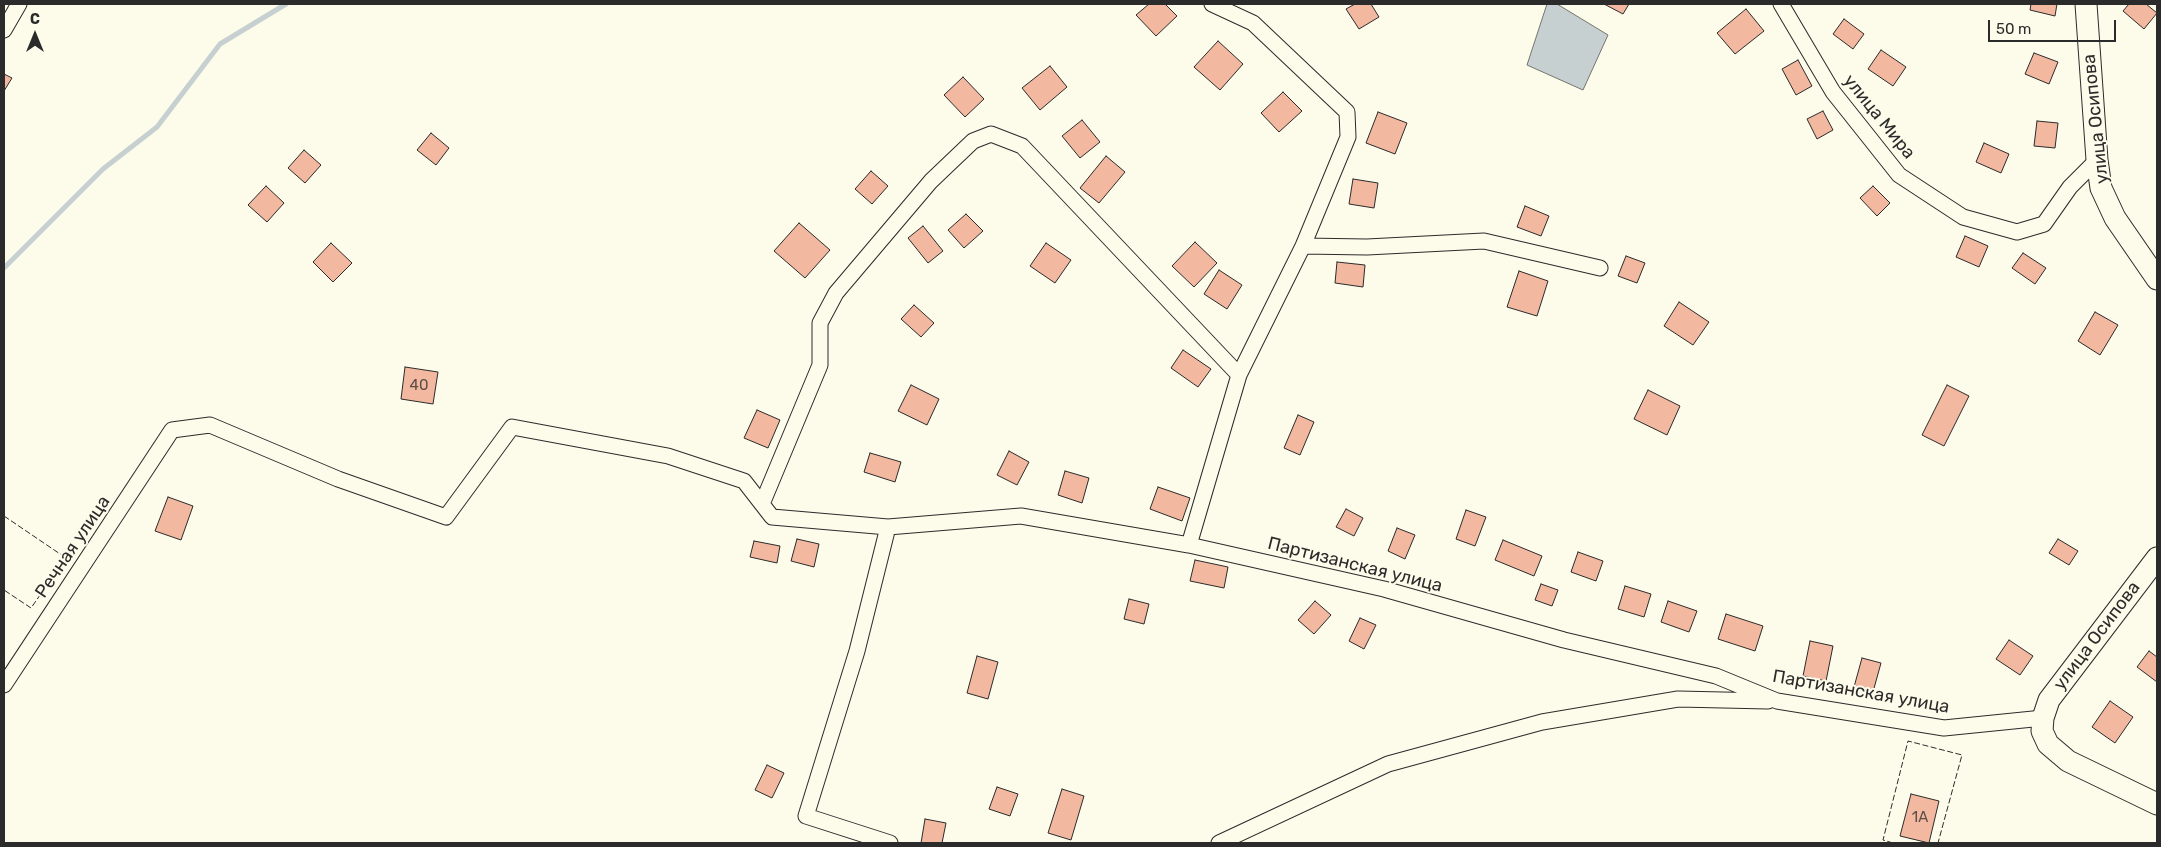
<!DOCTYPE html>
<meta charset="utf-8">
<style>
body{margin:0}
#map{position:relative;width:2161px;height:847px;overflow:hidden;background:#fdfbea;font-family:Rubik,sans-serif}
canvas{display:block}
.frame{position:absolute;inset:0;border:5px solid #2b2b2b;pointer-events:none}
.north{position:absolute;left:10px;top:10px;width:50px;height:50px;-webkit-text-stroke:4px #fdfbea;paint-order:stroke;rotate:0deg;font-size:14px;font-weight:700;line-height:20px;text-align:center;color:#2b2b2b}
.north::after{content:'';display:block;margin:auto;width:18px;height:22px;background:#2b2b2b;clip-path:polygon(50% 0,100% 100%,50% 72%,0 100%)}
.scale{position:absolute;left:1988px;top:20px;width:128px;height:22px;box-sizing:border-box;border:2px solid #2b2b2b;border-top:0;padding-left:6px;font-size:15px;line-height:18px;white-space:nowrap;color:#2b2b2b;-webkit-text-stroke:4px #fdfbea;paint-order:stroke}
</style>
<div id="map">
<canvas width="2161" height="847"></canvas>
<div class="frame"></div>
<div class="north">С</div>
<div class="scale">50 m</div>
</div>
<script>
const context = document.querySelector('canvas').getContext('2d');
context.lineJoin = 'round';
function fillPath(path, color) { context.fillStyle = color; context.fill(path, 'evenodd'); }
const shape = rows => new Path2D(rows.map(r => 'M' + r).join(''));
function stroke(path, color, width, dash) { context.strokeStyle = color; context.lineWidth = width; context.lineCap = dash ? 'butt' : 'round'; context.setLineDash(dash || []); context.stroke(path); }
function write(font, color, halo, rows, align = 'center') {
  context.font = font + ' Rubik,sans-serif'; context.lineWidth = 4; context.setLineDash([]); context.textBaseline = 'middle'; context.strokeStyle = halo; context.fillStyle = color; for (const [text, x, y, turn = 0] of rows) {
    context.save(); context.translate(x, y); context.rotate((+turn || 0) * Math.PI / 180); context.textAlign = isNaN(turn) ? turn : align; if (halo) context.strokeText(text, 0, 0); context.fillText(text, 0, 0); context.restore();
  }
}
const water = shape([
 [1547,4,1557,4,1608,35,1583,90,1527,65,1547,4]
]);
fillPath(water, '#c7d0d0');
stroke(water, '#74746e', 1);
stroke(shape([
 [4,268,103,169,157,127,220,44,286,4]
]), '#c7d0d0', 5);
const building = shape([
 [1149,4,1165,4,1177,16,1156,36,1136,15,1149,4],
 [1355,4,1371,4,1379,17,1359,29,1346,9,1355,4],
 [1604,4,1629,4,1623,14,1604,4],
 [2031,4,2057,4,2055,16,2030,10,2031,4],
 [2129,4,2146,4,2157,13,2144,29,2123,11,2129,4],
 [1746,9,1764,31,1735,54,1717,33,1746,9],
 [1844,19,1864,34,1853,49,1833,34,1844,19],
 [1218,41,1243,64,1220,90,1194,67,1218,41],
 [1881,50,1906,67,1893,86,1868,69,1881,50],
 [2034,53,2058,62,2049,84,2025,74,2034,53],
 [1798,60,1812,86,1796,95,1782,69,1798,60],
 [1050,66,1067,87,1040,110,1022,88,1050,66],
 [4,74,12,78,4,91,4,74],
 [963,77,984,99,965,117,944,95,963,77],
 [1283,92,1302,111,1279,132,1261,113,1283,92],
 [1823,111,1833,130,1817,139,1807,119,1823,111],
 [1378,112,1407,123,1395,154,1366,143,1378,112],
 [1082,120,1100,142,1080,158,1062,136,1082,120],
 [2037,121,2058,123,2055,148,2034,146,2037,121],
 [431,133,449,148,436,165,417,150,431,133],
 [1984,143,2009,154,2001,173,1976,162,1984,143],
 [304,150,321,165,305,183,288,168,304,150],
 [1106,156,1125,172,1099,203,1080,188,1106,156],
 [871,171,888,186,872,204,855,189,871,171],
 [1353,179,1378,183,1374,208,1349,204,1353,179],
 [266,186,284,203,267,222,248,205,266,186],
 [1873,186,1890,203,1877,216,1860,198,1873,186],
 [1525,206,1549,216,1541,236,1517,227,1525,206],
 [966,214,983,231,964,248,948,230,966,214],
 [799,223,830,250,805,278,774,251,799,223],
 [923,226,943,251,928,263,908,238,923,226],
 [1965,236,1988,246,1979,267,1956,257,1965,236],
 [1195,242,1217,263,1194,287,1172,266,1195,242],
 [331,243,352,263,333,282,313,262,331,243],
 [1046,243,1071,260,1055,283,1030,266,1046,243],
 [2023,253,2046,268,2035,284,2012,268,2023,253],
 [1626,256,1645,263,1637,283,1618,276,1626,256],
 [1337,262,1365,265,1363,287,1335,283,1337,262],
 [1219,270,1242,285,1227,309,1204,294,1219,270],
 [1519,271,1548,281,1537,316,1507,307,1519,271],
 [1679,302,1709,322,1693,345,1664,326,1679,302],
 [914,305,934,323,921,337,901,319,914,305],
 [2095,312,2118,325,2100,355,2078,341,2095,312],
 [1183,350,1211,369,1198,387,1171,368,1183,350],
 [405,367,438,372,433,404,401,399,405,367],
 [911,385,939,399,927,425,898,411,911,385],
 [1947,385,1969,396,1944,446,1922,435,1947,385],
 [1648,390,1680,406,1667,435,1634,419,1648,390],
 [757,410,780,420,768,448,744,438,757,410],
 [1298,415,1314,422,1300,455,1284,448,1298,415],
 [1009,451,1029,462,1017,485,997,475,1009,451],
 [870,453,901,462,895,482,864,472,870,453],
 [1065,471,1089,478,1082,503,1058,495,1065,471],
 [1158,487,1190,498,1182,521,1150,509,1158,487],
 [168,497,193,506,181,540,155,531,168,497],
 [1346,509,1363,518,1354,536,1336,527,1346,509],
 [1466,510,1486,517,1475,546,1456,539,1466,510],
 [1397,528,1415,535,1405,559,1388,551,1397,528],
 [797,539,819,544,814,567,791,561,797,539],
 [2058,539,2078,551,2069,565,2049,553,2058,539],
 [1503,540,1542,556,1534,576,1495,560,1503,540],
 [754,541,780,546,777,563,750,557,754,541],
 [1578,552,1603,561,1596,581,1571,572,1578,552],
 [1195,560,1228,567,1224,588,1190,581,1195,560],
 [1541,584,1558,590,1552,606,1535,600,1541,584],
 [1625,586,1651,594,1644,617,1618,609,1625,586],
 [1129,599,1149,604,1144,624,1124,619,1129,599],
 [1315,601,1331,615,1314,634,1298,620,1315,601],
 [1668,601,1697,611,1689,632,1661,622,1668,601],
 [1726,614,1763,626,1755,651,1718,639,1726,614],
 [1360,618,1376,625,1364,649,1349,641,1360,618],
 [2009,640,2033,656,2020,675,1996,659,2009,640],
 [1810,641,1833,646,1826,681,1803,676,1810,641],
 [2149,651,2157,657,2157,682,2137,667,2149,651],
 [977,656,998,662,988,699,967,693,977,656],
 [1862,658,1881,663,1873,692,1854,687,1862,658],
 [2110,701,2133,717,2115,743,2092,727,2110,701],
 [767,765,784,773,772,798,755,790,767,765],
 [997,787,1018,794,1010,816,989,809,997,787],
 [1062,789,1084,796,1071,840,1048,833,1062,789],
 [1911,794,1939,801,1929,843,1900,836,1911,794],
 [925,819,946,823,942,843,921,843,925,819]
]);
fillPath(building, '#f2b8a0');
stroke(building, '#2b2b2b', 1);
const street = shape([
 [1781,4,1833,92,1899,175,1963,217,2017,232,2044,224,2070,187,2097,160],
 [4,30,19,4],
 [1303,246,1367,247,1484,241,1600,268],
 [762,504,820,365,820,323,836,293,931,181,973,141,991,134,1022,146,1239,375],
 [888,527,857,651,806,816,890,843],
 [1189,545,1239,375,1303,246,1348,137,1347,112,1253,23,1212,4],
 [4,685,172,430,210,425,338,479,446,517,512,427,668,456,744,481,772,517,888,527,1021,516,1189,545,1384,589,1564,640,1716,676,1777,701,1944,728,2043,718],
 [1219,843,1388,764,1542,722,1678,699,1768,701]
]);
const secondary = shape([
 [2086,4,2097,160,2101,188,2115,218,2157,279],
 [2157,558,2049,700,2043,718,2042,731,2048,744,2068,761,2157,804]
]);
stroke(street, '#2b2b2b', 17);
stroke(secondary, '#2b2b2b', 23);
stroke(street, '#fdfbea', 15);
stroke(secondary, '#fdfbea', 21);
stroke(shape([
 [4,516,66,558,31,608,4,590],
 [1893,843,1883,840,1908,741,1962,755,1938,843]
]), '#2b2b2b', 1, [6, 2.5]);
write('15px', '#5d4e48', null, [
 ["40",419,386],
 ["1А",1920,818]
]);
write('18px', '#2b2b2b', '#fdfbea', [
 ["улица Мира",1879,117,51],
 ["улица Осипова",2096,119,-96],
 ["Речная улица",73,547,-56],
 ["Партизанская улица",1355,565,14],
 ["улица Осипова",2097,636,-53],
 ["Партизанская улица",1861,692,10]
]);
</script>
